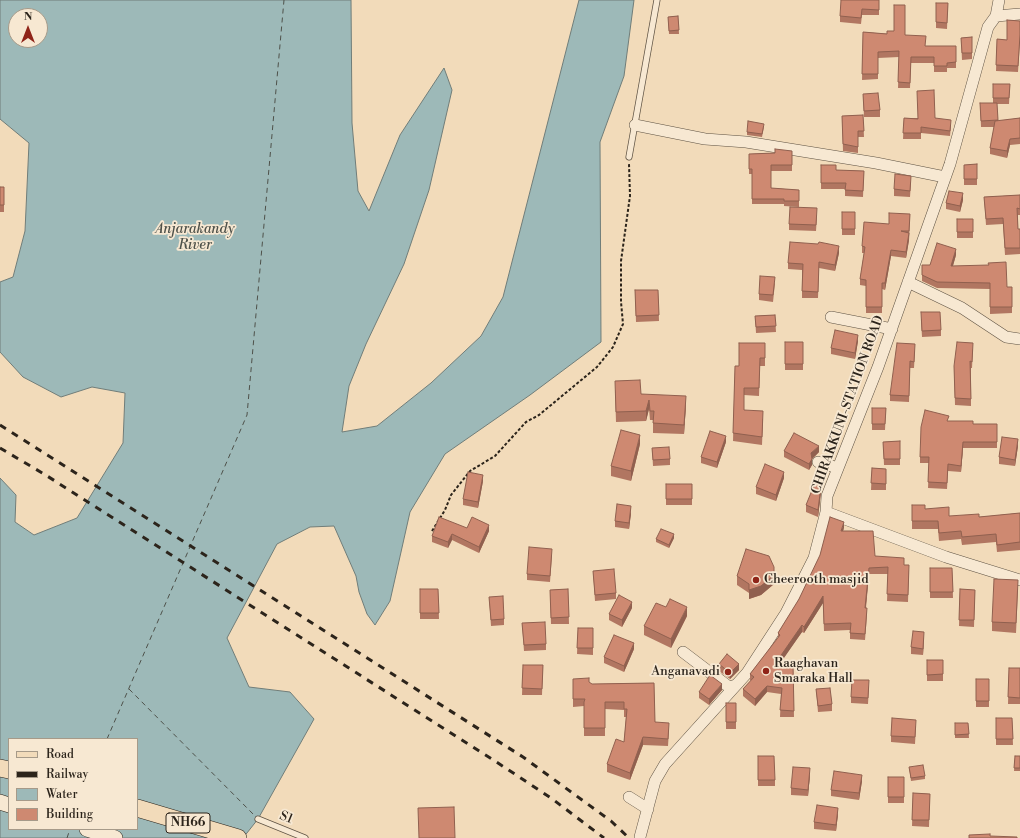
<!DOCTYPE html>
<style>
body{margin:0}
#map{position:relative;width:1020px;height:838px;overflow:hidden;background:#f2dbba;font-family:"Libre Bodoni",serif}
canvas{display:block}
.legend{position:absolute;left:8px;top:738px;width:130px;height:92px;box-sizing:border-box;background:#f7e8d2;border:1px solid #a69a89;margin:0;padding:5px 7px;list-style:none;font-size:12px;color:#2c241b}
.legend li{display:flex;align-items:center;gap:8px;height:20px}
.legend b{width:20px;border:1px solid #a69a89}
.north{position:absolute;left:8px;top:8px;width:40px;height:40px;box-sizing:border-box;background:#f7e8d2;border:1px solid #a69a89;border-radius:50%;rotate:0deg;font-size:11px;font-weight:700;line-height:16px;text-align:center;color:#2c241b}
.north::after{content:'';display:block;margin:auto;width:14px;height:18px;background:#8f2418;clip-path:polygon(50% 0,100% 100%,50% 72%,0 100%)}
</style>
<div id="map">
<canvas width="1020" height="838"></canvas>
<ul class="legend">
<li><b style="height:5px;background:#f2dbba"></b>Road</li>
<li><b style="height:5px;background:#2c241b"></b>Railway</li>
<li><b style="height:11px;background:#9db9b8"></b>Water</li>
<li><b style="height:11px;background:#ce8971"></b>Building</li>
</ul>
<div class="north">N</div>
</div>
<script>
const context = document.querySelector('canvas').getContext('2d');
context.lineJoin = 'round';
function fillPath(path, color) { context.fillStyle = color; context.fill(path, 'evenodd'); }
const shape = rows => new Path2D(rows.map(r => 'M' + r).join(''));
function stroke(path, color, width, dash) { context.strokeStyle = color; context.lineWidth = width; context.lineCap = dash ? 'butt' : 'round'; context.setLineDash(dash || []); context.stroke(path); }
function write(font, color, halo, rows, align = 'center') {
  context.font = font + ' "Libre Bodoni",serif'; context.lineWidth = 3.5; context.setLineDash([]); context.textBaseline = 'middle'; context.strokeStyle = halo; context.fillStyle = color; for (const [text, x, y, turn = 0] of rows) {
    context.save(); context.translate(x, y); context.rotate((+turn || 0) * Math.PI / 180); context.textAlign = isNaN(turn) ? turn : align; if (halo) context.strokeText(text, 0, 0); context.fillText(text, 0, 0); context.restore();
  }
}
const water = shape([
 [0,0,351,0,352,123,358,191,369,211,400,135,444,68,452,90,429,190,404,264,366,344,349,386,342,432,377,426,431,383,481,336,503,297,579,0,634,0,624,76,600,142,601,342,530,395,445,454,410,512,390,601,375,625,367,614,359,592,356,576,334,526,310,527,277,544,227,638,249,687,290,692,314,719,258,819,243,838,0,838,0,478,16,495,15,522,34,535,77,518,123,443,125,393,92,387,61,397,23,377,0,352,0,282,13,277,25,231,29,143,0,119,0,0],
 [16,16,40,16,40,40,16,40,16,16],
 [9,739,137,739,137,829,9,829,9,739]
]);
fillPath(water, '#9db9b8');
stroke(water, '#707d79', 1);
stroke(shape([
 [129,689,256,817],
 [107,739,247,415,284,0],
 [67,838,70,829]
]), '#4e514a', 1, [5, 4]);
const lane = shape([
 [629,157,657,0],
 [258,819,305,838]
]);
const street = shape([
 [996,16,999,0],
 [635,125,705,139,746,142,876,163,945,177],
 [908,282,962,308,1006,337,1020,339],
 [831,317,892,329],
 [818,462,838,468],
 [826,512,946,557,1020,580],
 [683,652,729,687,736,685],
 [629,797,648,809],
 [640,837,655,781,665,764,747,673,786,613,814,558,826,512,827,496,878,367,950,164,988,27,996,16,1020,14]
]);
const secondary = shape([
 [0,802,9,805],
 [87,829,115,838]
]);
const primary = shape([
 [0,768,9,770],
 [137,808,238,838]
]);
stroke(lane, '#5e5243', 7);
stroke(street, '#5e5243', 12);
stroke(secondary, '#2c241b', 16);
stroke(primary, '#2c241b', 18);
stroke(shape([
 [432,531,445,510,451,495,470,471,495,456,526,422,539,415,597,367,613,347,623,324,621,302,621,261,630,196,629,164]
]), '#2c241b', 2, [3, 2]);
stroke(lane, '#f7e8d2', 5.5);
stroke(street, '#f7e8d2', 11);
stroke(secondary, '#f7e8d2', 15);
stroke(primary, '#f2dbba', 17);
stroke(shape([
 [0,425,523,757,611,821,629,838],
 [0,448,44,474,498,763,551,798,604,838]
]), '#2c241b', 3, [7, 7]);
fillPath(shape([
 [879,0,879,15,862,15,861,24,840,22,840,16],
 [936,3,948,3,947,29,936,28],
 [678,16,679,34,669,34,668,17],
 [1020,21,1020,41,1018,72,996,71,997,39,1007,40],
 [863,32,905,35,925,46,956,46,956,68,947,68,947,72,934,72,934,63,911,63,910,88,898,88,899,57,878,58,878,79,862,80],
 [972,37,972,59,962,60,961,38],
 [993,84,1010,84,1009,104,997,104,998,121,1020,118,1020,144,1010,145,1007,158,990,154,990,148,994,127,981,127,980,103,993,103],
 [863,94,880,110,880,117,864,117],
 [863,115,864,137,858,137,858,153,843,151,842,116],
 [904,118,935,118,951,126,950,136,921,133,921,139,903,139],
 [764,127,762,137,747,135,747,132],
 [792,151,792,171,771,171,771,188,799,190,799,207,784,206,784,204,752,204,752,174,749,174,749,154,775,153],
 [977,164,977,185,964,185,964,165],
 [821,165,836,170,864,171,863,197,845,196,845,189,821,189],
 [911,182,910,197,894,196,894,189],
 [0,187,4,187,4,212,0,212],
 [1020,195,1020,215,1018,215,1018,229,1020,229,1020,254,1005,255,1003,224,986,225,984,197],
 [963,200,960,212,946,209,946,203],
 [842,212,855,212,855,235,842,235],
 [910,214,909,240,906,258,891,256,885,290,882,289,882,313,866,313,866,286,860,285,860,279,864,253,862,253,862,246,889,224],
 [817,215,816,231,789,230,789,224],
 [957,219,973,219,973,238,957,238],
 [839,253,835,271,819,268,818,298,802,298,802,270,788,269,788,263],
 [956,255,953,266,1007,287,1012,287,1012,313,990,314,990,289,937,288,922,281,922,265,930,265],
 [775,283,773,302,759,300,759,294],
 [635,290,658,290,659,321,636,322],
 [775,315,776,332,756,333,755,316],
 [921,319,941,330,941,336,922,337],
 [858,341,855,359,831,354,831,348],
 [785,342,803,342,803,370,785,370],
 [765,343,765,366,760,366,759,396,744,395,744,410,763,419,762,445,733,441,735,366,739,366],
 [973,349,972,368,971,368,971,406,955,405,954,366],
 [915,350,914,368,910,368,909,402,890,401,890,395],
 [615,390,641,394,686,405,684,434,653,433,653,420,650,420,649,409,646,421,616,422],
 [872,408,886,408,885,430,872,430],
 [949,421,973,424,997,424,997,448,963,448,961,472,948,471,947,489,928,488,929,463,920,463,920,457],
 [900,441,900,465,884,465,883,442],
 [726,442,717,468,701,463,701,457],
 [640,444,631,481,611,476,611,466],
 [1018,446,1015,466,999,464,999,457],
 [652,448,670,459,670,465,653,466],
 [784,451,819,452,812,459,812,465,809,470,784,457],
 [872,468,886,469,886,490,871,490],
 [784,478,776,501,756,494,756,487],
 [483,481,478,508,463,505,463,499],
 [666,484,692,484,692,505,666,505],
 [821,492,818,517,806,512,806,505],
 [912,505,949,516,979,517,1020,513,1020,550,997,552,996,542,962,545,961,539,939,541,938,529,912,529],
 [631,513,629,529,615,527,615,521],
 [467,528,489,531,479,553,452,540,448,548,432,542,432,536],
 [844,528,843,531,875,556,904,565,909,571,908,602,887,601,888,574,869,574,866,608,867,615,865,640,850,639,850,630,824,631,823,603,804,633,802,632,779,664,793,665,794,717,780,717,781,694,767,692,755,706,743,696,743,689,751,681,750,680,750,674,778,638,778,633],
 [674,538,669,548,656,542,656,539],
 [552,555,550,582,527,580,527,574],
 [930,568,952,568,953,598,930,598],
 [593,571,616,593,616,599,595,601],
 [737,576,774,577,774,584,761,595,749,599,749,593,737,585],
 [420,589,438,589,439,619,420,619],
 [568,589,569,624,551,624,550,590],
 [960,589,975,590,974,627,959,626],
 [1018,589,1016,633,992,631,992,622],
 [489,597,504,619,504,625,491,626],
 [632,608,622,627,609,620,609,614],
 [687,616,671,648,644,635,644,626],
 [522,623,546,644,546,650,524,651],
 [578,628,593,628,593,655,577,654],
 [924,638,923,655,911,654,911,647],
 [634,649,624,672,604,663,604,657],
 [927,660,943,660,943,681,927,681],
 [719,664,739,670,730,679,719,671],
 [523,665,543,665,542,695,522,695],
 [1009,668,1020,668,1020,704,1008,704],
 [573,679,592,684,654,683,655,722,669,730,668,746,643,745,630,780,607,772,607,764,624,742,626,717,624,717,624,710,605,709,605,736,584,736,584,706,573,707],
 [976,679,989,679,989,707,976,707],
 [869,686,868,704,851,703,851,697],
 [816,689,832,704,832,711,818,712],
 [722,690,709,705,699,698,699,692],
 [726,703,736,703,736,729,726,729],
 [996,718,1012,718,1013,745,996,745],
 [955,723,968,723,969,738,955,738],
 [916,726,915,744,891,742,891,736],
 [758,756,775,780,775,786,758,786],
 [1015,756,1020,756,1020,771,1014,771],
 [909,767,925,776,925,779,911,781],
 [810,775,808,796,791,795,791,788],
 [888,777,904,777,904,803,888,803],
 [862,781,859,800,831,796,831,790],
 [913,793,930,794,929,827,912,826],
 [838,814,836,831,814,829,814,822]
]), '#b17661');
fillPath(shape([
 [1010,139,1010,145,1007,158,1007,151],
 [963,193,963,200,960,212,960,206],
 [910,214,909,240,906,258,906,252,909,235],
 [839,246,839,253,835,271,835,265],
 [956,249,956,255,951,272,951,266],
 [891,250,891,256,885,290,885,283],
 [858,335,858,341,855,359,855,353],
 [686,396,686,405,684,434,684,425],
 [649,400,649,409,646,421,646,411],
 [640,435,640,444,631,481,631,471],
 [726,436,726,442,717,468,717,462],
 [1018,439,1018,446,1015,466,1015,460],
 [963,442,963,448,961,472,961,466],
 [819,446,819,452,812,459,812,465,809,470,809,464,811,453],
 [784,472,784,478,776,501,776,495],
 [483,475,483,481,478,508,478,502],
 [821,486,821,492,818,517,818,510],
 [631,506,631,513,629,529,629,523],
 [844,522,844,528,841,537,841,531],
 [489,525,489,531,479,553,479,547],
 [452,534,452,540,448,548,448,542],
 [674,534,674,538,669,548,669,545],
 [774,567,774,584,761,595,749,599,749,590],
 [869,568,869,574,865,615,865,608],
 [823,596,823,603,804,633,804,627],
 [632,602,632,608,622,627,622,620],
 [687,607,687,616,671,648,671,639],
 [802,625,802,632,775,671,775,664],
 [924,632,924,638,923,655,923,649],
 [634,643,634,649,624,672,624,666],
 [739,664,739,670,730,679,730,673],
 [722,684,722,690,709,705,709,699],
 [767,686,767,692,755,706,755,699],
 [643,737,643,745,630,780,630,773],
 [810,768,810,775,808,796,808,790],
 [862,775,862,781,859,800,859,793],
 [838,808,838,814,836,831,836,825]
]), '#90604f');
const building = shape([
 [841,0,879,0,879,10,862,9,861,18,840,16,841,0],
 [936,3,948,3,947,23,936,22,936,3],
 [894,5,905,5,905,35,926,36,925,46,956,46,956,62,947,63,947,66,934,66,934,57,911,57,910,83,898,82,899,51,878,52,878,74,862,74,863,32,887,34,887,31,894,31,894,5],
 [678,16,679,30,669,31,668,17,678,16],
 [1007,20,1020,21,1020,35,1018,66,996,65,997,39,1007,40,1007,20],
 [972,37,972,53,962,53,961,38,972,37],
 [993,84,1010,84,1009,98,993,98,993,84],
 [934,90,935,118,951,120,950,131,921,127,921,133,903,133,904,118,918,119,917,91,934,90],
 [878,93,880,110,864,111,863,94,878,93],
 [980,103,997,103,998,120,981,121,980,103],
 [863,115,864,131,858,131,858,147,843,144,842,116,863,115],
 [1020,118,1020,138,1010,139,1007,151,990,148,995,121,1020,118],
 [748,121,764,124,762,134,747,132,748,121],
 [775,149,792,151,792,165,771,165,771,188,799,190,799,201,784,201,784,199,752,199,752,169,749,169,749,154,775,153,775,149],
 [977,164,977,179,964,179,964,165,977,164],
 [821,165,836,165,836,170,864,171,863,191,845,190,846,183,821,183,821,165],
 [895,174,911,176,910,191,894,189,895,174],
 [0,187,4,187,4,205,0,205,0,187],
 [949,191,963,193,960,206,946,203,949,191],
 [1020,195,1020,209,1017,208,1018,229,1020,229,1020,248,1005,248,1003,218,986,219,984,197,1020,195],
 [790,207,817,208,816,225,789,224,790,207],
 [842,212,855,212,855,229,842,229,842,212],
 [889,213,910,214,909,231,901,231,909,233,906,252,891,250,885,283,882,283,882,307,866,307,866,280,860,279,865,247,862,246,864,222,889,224,889,213],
 [957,219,973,219,973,232,957,232,957,219],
 [790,242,818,244,819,242,839,246,835,265,819,262,818,292,802,291,803,264,788,263,790,242],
 [937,243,956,249,951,266,989,265,988,263,1006,262,1007,287,1012,287,1012,307,990,307,990,283,937,282,922,275,922,265,930,265,937,243],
 [760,276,775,277,773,295,759,294,760,276],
 [635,290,658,290,659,315,636,316,635,290],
 [921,312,940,312,941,330,922,331,921,312],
 [775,315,776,326,756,327,755,316,775,315],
 [835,330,858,335,855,353,831,348,835,330],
 [785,342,803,342,803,364,785,364,785,342],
 [957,342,973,343,972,362,970,361,971,399,955,398,954,366,957,342],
 [739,343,765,343,765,358,760,358,759,388,744,388,744,410,763,411,762,437,733,433,735,366,739,366,739,343],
 [897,343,915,344,914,362,910,361,909,396,890,395,897,343],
 [640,380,641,394,686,396,684,425,653,423,654,411,650,411,649,400,646,411,616,412,615,381,640,380],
 [872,408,886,408,885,424,872,424,872,408],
 [925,410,949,416,947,421,973,421,973,424,997,424,997,442,963,442,961,466,948,464,947,483,928,482,929,457,920,457,921,427,925,410],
 [621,430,640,435,631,471,611,466,621,430],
 [710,431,726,436,717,462,701,457,710,431],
 [794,433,819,446,811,453,812,459,809,464,784,451,794,433],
 [1002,437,1018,439,1015,460,999,457,1002,437],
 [900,441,900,459,884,459,883,442,900,441],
 [669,447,670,459,653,460,652,448,669,447],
 [765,464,784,472,776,495,756,487,765,464],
 [872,468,886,469,886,484,871,483,872,468],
 [468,472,483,475,478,502,463,499,468,472],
 [815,483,821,486,818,510,806,505,815,483],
 [666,484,692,484,692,499,666,499,666,484],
 [617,504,631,506,629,523,615,521,617,504],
 [912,505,925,505,925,509,949,507,949,516,979,514,979,517,1020,513,1020,542,997,545,996,534,962,537,961,531,939,533,938,521,912,521,912,505],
 [439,517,467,528,472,517,489,525,479,547,452,534,448,542,432,536,439,517],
 [830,517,844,522,841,531,873,531,875,556,904,558,904,565,909,565,908,595,887,594,888,567,869,568,865,608,867,608,865,634,850,633,851,623,824,624,823,596,804,627,802,625,775,664,793,665,794,711,780,710,782,688,767,686,755,699,743,689,754,677,750,674,780,635,778,633,799,599,820,555,830,517],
 [661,529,674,534,669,545,656,539,661,529],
 [529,547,552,549,550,576,527,574,529,547],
 [746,549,769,556,774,567,774,575,761,586,749,590,749,584,737,576,746,549],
 [930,568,952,568,953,592,930,592,930,568],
 [614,569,616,593,595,595,593,571,614,569],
 [994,579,1018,580,1016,623,992,622,994,579],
 [420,589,438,589,439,613,420,613,420,589],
 [568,589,569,617,551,618,550,590,568,589],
 [960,589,975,590,974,620,959,620,960,589],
 [619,595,632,602,622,620,609,614,619,595],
 [503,596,504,619,491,620,489,597,503,596],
 [670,599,687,607,671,639,644,626,656,603,666,607,670,599],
 [545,622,546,644,524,645,522,623,545,622],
 [578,628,593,628,593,648,577,648,578,628],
 [913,631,924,632,923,649,911,647,913,631],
 [614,635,634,643,624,666,604,657,614,635],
 [727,654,739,664,730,673,719,664,727,654],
 [927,660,943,660,943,674,927,675,927,660],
 [523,665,543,665,542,689,522,688,523,665],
 [1009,668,1020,668,1020,698,1008,697,1009,668],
 [710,675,722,684,709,699,699,692,710,675],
 [589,678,589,682,592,684,654,683,655,722,669,723,668,739,643,737,630,773,607,764,616,739,624,742,627,709,624,709,624,702,605,702,605,728,584,728,584,702,585,699,573,699,573,679,589,678],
 [976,679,989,679,989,701,976,701,976,679],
 [852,680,869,680,868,698,851,697,852,680],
 [830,688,832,704,818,706,816,689,830,688],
 [726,703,736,703,736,722,726,722,726,703],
 [892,718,916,720,915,737,891,736,892,718],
 [996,718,1012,718,1013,739,996,739,996,718],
 [955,723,968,723,969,734,955,735,955,723],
 [758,756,774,756,775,780,758,780,758,756],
 [1015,756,1020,756,1020,768,1014,768,1015,756],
 [923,765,925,776,911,778,909,767,923,765],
 [793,767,810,768,808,790,791,788,793,767],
 [834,771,862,775,859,793,831,790,834,771],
 [888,777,904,777,904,797,888,797,888,777],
 [913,793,930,794,929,820,912,820,913,793],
 [817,805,838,808,836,825,814,822,817,805],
 [454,807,455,838,419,838,418,808,454,807],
 [990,834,990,836,1017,837,1017,838,969,838,969,835,990,834]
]);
fillPath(building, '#ce8971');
stroke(building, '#90604f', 1);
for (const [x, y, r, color] of [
 [756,580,4,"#8f2418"],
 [766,671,4,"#8f2418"],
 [728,672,4,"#8f2418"]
]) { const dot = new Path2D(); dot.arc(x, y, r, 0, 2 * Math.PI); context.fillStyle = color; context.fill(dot); stroke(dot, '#f7e8d2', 1.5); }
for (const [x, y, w] of [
 [188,823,44]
]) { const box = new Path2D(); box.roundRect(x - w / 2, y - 10, w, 20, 3); context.fillStyle = '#f7e8d2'; context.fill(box); stroke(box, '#2c241b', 1); }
write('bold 12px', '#2c241b', null, [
 ["NH66",188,823]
]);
write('13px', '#2c241b', '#f7e8d2', [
 ["CHIRAKKUNI-STATION ROAD",848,405,-70],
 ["S1",286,818,22]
]);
write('13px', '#2c241b', '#f7e8d2', [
 ["Cheerooth masjid",764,580],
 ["Raaghavan",774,664],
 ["Smaraka Hall",774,679],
 ["Anganavadi",720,672,"right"]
], 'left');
write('italic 14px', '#4e514a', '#f7e8d2', [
 ["Anjarakandy",195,230],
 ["River",195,246]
]);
</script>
